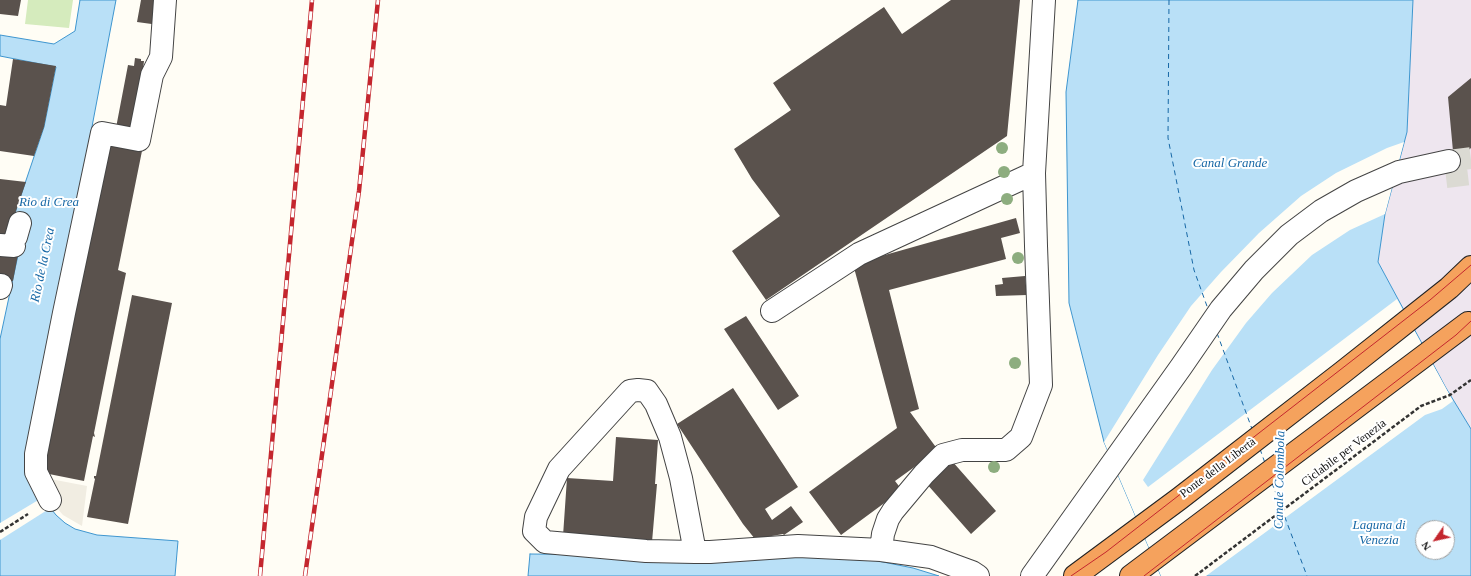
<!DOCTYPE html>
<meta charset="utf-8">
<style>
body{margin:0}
#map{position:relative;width:1471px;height:576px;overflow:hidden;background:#fffdf5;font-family:Georgia,serif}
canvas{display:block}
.north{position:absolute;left:1415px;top:520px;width:40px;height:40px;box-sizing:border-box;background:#fff;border:1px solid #a0a0a0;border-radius:50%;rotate:236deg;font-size:11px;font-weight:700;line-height:16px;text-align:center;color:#111}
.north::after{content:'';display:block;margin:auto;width:14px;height:18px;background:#c4262e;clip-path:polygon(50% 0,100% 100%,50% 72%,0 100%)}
</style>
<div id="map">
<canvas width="1471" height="576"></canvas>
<div class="north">N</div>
</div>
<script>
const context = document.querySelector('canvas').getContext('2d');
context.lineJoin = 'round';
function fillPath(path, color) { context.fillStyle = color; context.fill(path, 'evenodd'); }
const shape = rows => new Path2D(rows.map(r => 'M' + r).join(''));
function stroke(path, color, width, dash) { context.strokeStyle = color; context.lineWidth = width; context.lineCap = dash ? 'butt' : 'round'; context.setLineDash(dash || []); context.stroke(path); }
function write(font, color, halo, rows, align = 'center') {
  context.font = font + ' Georgia,serif'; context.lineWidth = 4; context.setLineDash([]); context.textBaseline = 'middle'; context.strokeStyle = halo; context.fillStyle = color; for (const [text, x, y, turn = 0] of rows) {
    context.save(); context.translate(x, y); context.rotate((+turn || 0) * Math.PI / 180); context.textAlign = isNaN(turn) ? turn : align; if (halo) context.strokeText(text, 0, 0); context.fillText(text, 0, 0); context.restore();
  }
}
fillPath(shape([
 [1413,0,1471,0,1471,429,1446,388,1378,262,1385,214,1407,132]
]), '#eee6ef');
fillPath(shape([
 [28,0,73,0,69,28,25,24]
]), '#d5ebbd');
fillPath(shape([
 [40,477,87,486,82,526,63,515,50,500]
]), '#f1ede2');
const water = shape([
 [80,0,116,0,37,417,48,505,56,515,65,523,75,529,97,535,178,541,175,576,0,576,0,339,18,255,13,219,44,127,56,67,0,56,0,35,54,44,75,31,80,0],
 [1078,0,1413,0,1407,132,1385,214,1378,262,1446,388,1471,429,1471,576,1161,576,1104,442,1069,303,1066,92,1078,0],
 [1423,528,1447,528,1447,552,1423,552,1423,528],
 [530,554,814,557,868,559,913,568,939,576,528,576,530,554]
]);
fillPath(water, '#b9e0f7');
stroke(water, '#3f96cf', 1);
fillPath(shape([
 [1404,142,1385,214,1350,230,1312,255,1272,293,1246,323,1212,370,1143,480,1148,487,1397,299,1453,401,1442,409,1425,415,1206,576,1161,576,1104,442,1158,355,1191,306,1221,272,1259,233,1301,196,1336,173,1387,148],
 [45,496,52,507,0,540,0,523]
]), '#fffdf5');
stroke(shape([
 [1169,0,1168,138,1194,270,1208,309],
 [1217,333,1252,429],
 [1260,449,1265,463],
 [1272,483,1307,576]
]), '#1768a6', 1, [5, 4]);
fillPath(shape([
 [0,0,21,0,18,16,0,14],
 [141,0,161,0,159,25,137,22],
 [951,0,1020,0,1007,136,766,300,732,251,780,216,752,179,734,149,791,110,773,83,884,7,902,34],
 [135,58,141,59,141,61,144,61,135,137,115,133,128,65,134,66],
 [13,59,56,66,44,127,34,156,0,151,0,105,6,106],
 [1471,78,1471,148,1454,162,1448,97],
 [106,139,143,146,118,270,126,273,94,433,95,437,93,436,84,481,39,472],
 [0,179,26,182,6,240,0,240],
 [1016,218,1020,233,1001,238,1006,259,889,290,919,409,910,412,938,450,895,481,902,490,841,535,809,492,897,428,853,264],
 [0,252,18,255,13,281,0,279],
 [1025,276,1027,295,996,296,995,285,1003,284,1002,278],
 [132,295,172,303,128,524,87,517,95,479,94,478,94,476,96,476],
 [746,316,799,396,778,410,724,329],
 [733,388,798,487,765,509,772,520,791,506,803,522,784,535,783,534,755,539,743,524,677,424],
 [616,437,658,440,655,484,657,484,652,542,563,536,567,478,613,481],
 [952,461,996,511,971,534,926,483]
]), '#5a524d');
stroke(shape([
 [1449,161,1471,158],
 [1446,177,1471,174]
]), '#dbdad3', 22, [22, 11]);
const minor = shape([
 [16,237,20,223],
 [0,245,14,246],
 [0,288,1,285],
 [772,311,859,254,1034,173],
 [50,500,36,472,36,454,64,313,102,133,139,140,152,75,161,57,165,0],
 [695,552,681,478,670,437,656,404,647,391,638,390,630,391,559,469,536,517,534,531,545,542,646,551,695,552,710,552,798,546,881,550],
 [978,576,972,572,931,557,881,550,883,534,888,519,893,511,924,474,943,455,962,450,1006,450,1021,437,1041,385,1036,246,1034,173,1044,0],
 [1032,576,1181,367,1221,309,1254,270,1289,235,1321,211,1356,191,1399,172,1449,161]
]);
const highway = shape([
 [1075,576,1179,499,1343,372,1449,288,1471,267],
 [1131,576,1468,323]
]);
stroke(minor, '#444', 24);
stroke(highway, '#222', 24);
stroke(shape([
 [0,532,28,514],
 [1195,576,1421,406,1450,395,1471,380]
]), '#333', 2.5, [4, 2]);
stroke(minor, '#fff', 22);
stroke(highway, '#f5a25d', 22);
stroke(shape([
 [1071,576,1106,552,1430,300,1471,265],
 [1144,576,1456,335,1471,321]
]), '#c4262e', 1);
const rail = shape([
 [260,576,312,0],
 [305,576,359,191,378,0]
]);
stroke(rail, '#c4262e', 4.5);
stroke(rail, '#fff', 3, [9]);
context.fillStyle = '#8dad7f';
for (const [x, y] of [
 [1002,148],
 [1004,172],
 [1007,199],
 [1018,258],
 [1015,363],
 [994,467]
]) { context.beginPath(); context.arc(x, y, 6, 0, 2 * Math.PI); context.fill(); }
write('12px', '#111', '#fff', [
 ["Ciclabile per Venezia",1344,453,-37],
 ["Ponte della Libertà",1218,468,-37]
]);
write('italic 13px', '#1768a6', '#fff', [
 ["Canal Grande",1230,164],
 ["Rio di Crea",49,203],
 ["Rio de la Crea",43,265,-78],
 ["Canale Colombola",1280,480,-89],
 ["Laguna di",1379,526],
 ["Venezia",1379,541]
]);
</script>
